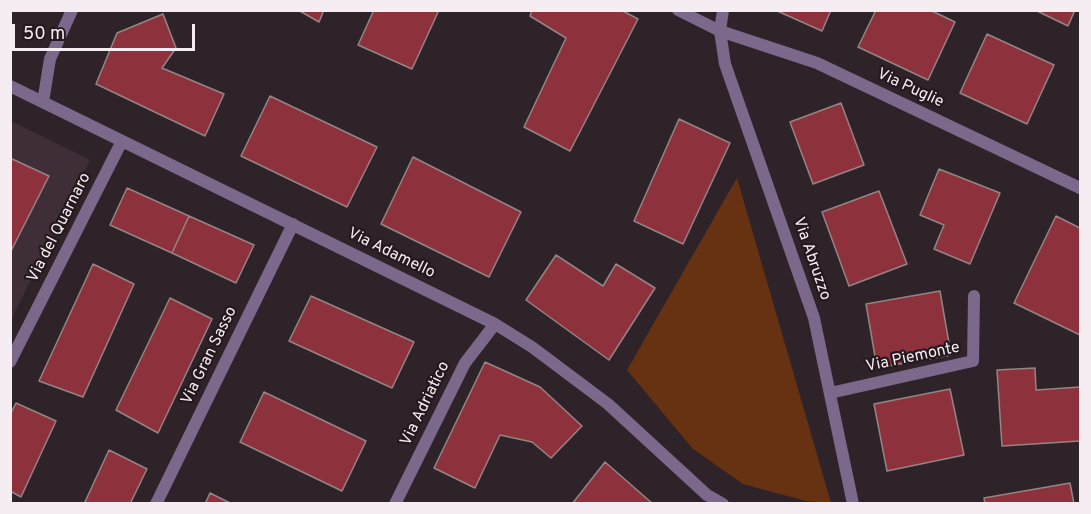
<!DOCTYPE html>
<style>
body{margin:0}
#map{position:relative;width:1091px;height:514px;overflow:hidden;background:#2f232a;font-family:Overpass,sans-serif}
canvas{display:block}
.frame{position:absolute;inset:0;border:12px solid #f5edf1;pointer-events:none}
.scale{position:absolute;left:12px;top:24px;width:183px;height:27px;box-sizing:border-box;border:3px solid #f5edf1;border-top:0;padding-left:8px;font-size:18px;line-height:21px;white-space:nowrap;color:#f5edf1;-webkit-text-stroke:4px #251920;paint-order:stroke}
</style>
<div id="map">
<canvas width="1091" height="514"></canvas>
<div class="frame"></div>
<div class="scale">50 m</div>
</div>
<script>
const context = document.querySelector('canvas').getContext('2d');
context.lineJoin = 'round';
function fillPath(path, color) { context.fillStyle = color; context.fill(path, 'evenodd'); }
const shape = rows => new Path2D(rows.map(r => 'M' + r).join(''));
function stroke(path, color, width, dash) { context.strokeStyle = color; context.lineWidth = width; context.lineCap = dash ? 'butt' : 'round'; context.setLineDash(dash || []); context.stroke(path); }
function write(font, color, halo, rows, align = 'center') {
  context.font = font + ' Overpass,sans-serif'; context.lineWidth = 4.5; context.setLineDash([]); context.textBaseline = 'middle'; context.strokeStyle = halo; context.fillStyle = color; for (const [text, x, y, turn = 0] of rows) {
    context.save(); context.translate(x, y); context.rotate((+turn || 0) * Math.PI / 180); context.textAlign = isNaN(turn) ? turn : align; if (halo) context.strokeText(text, 0, 0); context.fillText(text, 0, 0); context.restore();
  }
}
fillPath(shape([
 [11,121,90,160,11,320]
]), '#3f2e38');
fillPath(shape([
 [737,178,831,503,806,501,743,484,693,449,627,370]
]), '#663212');
const building = shape([
 [298,10,324,10,319,22,298,10],
 [374,10,439,10,412,69,358,45,374,10],
 [532,10,621,10,638,19,570,151,524,127,566,38,530,16,532,10],
 [775,10,831,10,822,31,775,10],
 [876,10,930,10,955,22,928,80,858,47,876,10],
 [1035,10,1075,10,1068,26,1035,10],
 [163,14,176,48,162,68,224,94,205,136,96,84,117,33,163,14],
 [987,34,1054,65,1027,124,960,93,987,34],
 [270,96,377,147,347,207,241,156,270,96],
 [841,103,864,165,813,184,790,122,841,103],
 [679,119,730,143,683,244,634,221,679,119],
 [413,157,521,212,489,277,381,224,413,157],
 [10,158,49,176,10,253,10,158],
 [939,169,1000,193,970,264,934,249,944,225,920,215,939,169],
 [127,188,189,216,172,253,110,225,127,188],
 [879,191,907,264,849,286,822,212,879,191],
 [189,216,254,245,236,283,172,253,189,216],
 [1056,216,1080,228,1080,335,1014,303,1056,216],
 [556,255,603,286,616,264,655,288,609,360,526,300,556,255],
 [93,264,134,284,83,397,39,381,93,264],
 [940,291,951,355,877,368,866,304,940,291],
 [311,296,414,342,392,388,289,341,311,296],
 [170,298,212,319,158,433,116,410,170,298],
 [485,362,540,387,582,426,551,458,532,442,500,435,475,488,434,468,485,362],
 [1035,368,1036,390,1080,387,1080,441,1002,446,997,370,1035,368],
 [950,389,964,455,887,471,874,404,950,389],
 [264,392,366,441,342,491,240,442,264,392],
 [16,403,56,421,21,497,10,491,10,415,16,403],
 [109,450,147,469,130,504,84,504,109,450],
 [605,462,653,504,572,504,605,462],
 [1070,483,1074,504,985,504,984,498,1070,483],
 [210,493,232,504,205,504,210,493]
]);
fillPath(building, '#8d323d');
stroke(building, '#958484', 1.5);
stroke(shape([
 [678,10,720,31,817,63,1080,188],
 [723,10,720,31,725,64,814,318,853,504],
 [10,86,495,324,532,347,608,404,707,495,723,504],
 [43,102,50,59,72,10],
 [10,362,122,141],
 [830,393,973,361,974,296],
 [156,504,293,224],
 [395,504,465,363,495,324]
]), '#7b688a', 12);
write('16px', '#f5edf1', '#251920', [
 ["Via Puglie",910,89,25],
 ["Via del Quarnaro",60,228,-63],
 ["Via Adamello",391,254,26],
 ["Via Abruzzo",811,259,71],
 ["Via Gran Sasso",210,356,-64],
 ["Via Piemonte",913,358,-12],
 ["Via Adriatico",426,404,-64]
]);
</script>
